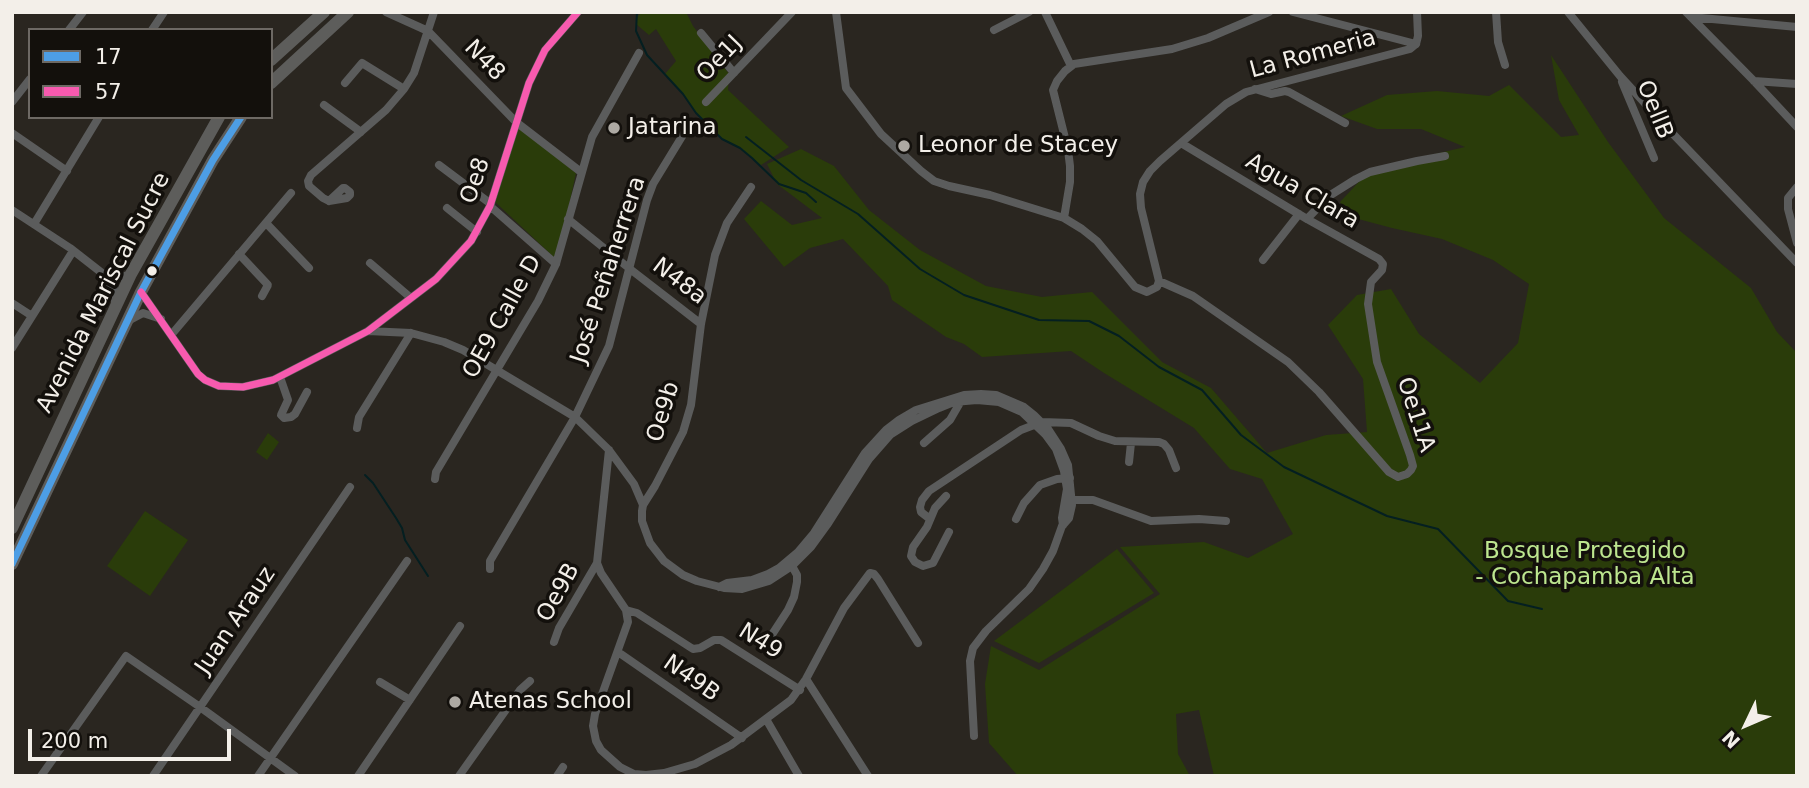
<!DOCTYPE html>
<meta charset="utf-8">
<style>
body{margin:0}
#map{position:relative;width:1809px;height:788px;overflow:hidden;background:#2a2620;font-family:"DejaVu Sans",sans-serif}
canvas{display:block}
.frame{position:absolute;inset:0;border:14px solid #f3efe9;pointer-events:none}
.legend{position:absolute;left:28px;top:28px;width:245px;height:91px;box-sizing:border-box;background:#13100c;border:2px solid #6d6964;margin:0;padding:9px 12px;list-style:none;font-size:21px;color:#f3efe9}
.legend li{display:flex;align-items:center;gap:14px;height:35px}
.legend b{width:35px;border:2px solid #6d6964}
.north{position:absolute;left:1711px;top:690px;width:70px;height:70px;-webkit-text-stroke:5px #13100c;paint-order:stroke;rotate:226deg;font-size:19px;font-weight:700;line-height:28px;text-align:center;color:#f3efe9}
.north::after{content:'';display:block;margin:auto;width:24px;height:32px;background:#f3efe9;clip-path:polygon(50% 0,100% 100%,50% 72%,0 100%)}
.scale{position:absolute;left:28px;top:729px;width:203px;height:32px;box-sizing:border-box;border:4px solid #f3efe9;border-top:0;padding-left:9px;font-size:21px;line-height:24px;white-space:nowrap;color:#f3efe9;-webkit-text-stroke:5px #13100c;paint-order:stroke}
</style>
<div id="map">
<canvas width="1809" height="788"></canvas>
<div class="frame"></div>
<ul class="legend">
<li><b style="height:9px;background:#4d9ee5"></b>17</li>
<li><b style="height:9px;background:#f75aaf"></b>57</li>
</ul>
<div class="north">N</div>
<div class="scale">200 m</div>
</div>
<script>
const context = document.querySelector('canvas').getContext('2d');
context.lineJoin = 'round';
function fillPath(path, color) { context.fillStyle = color; context.fill(path, 'evenodd'); }
const shape = rows => new Path2D(rows.map(r => 'M' + r).join(''));
function stroke(path, color, width, dash) { context.strokeStyle = color; context.lineWidth = width; context.lineCap = dash ? 'butt' : 'round'; context.setLineDash(dash || []); context.stroke(path); }
function write(font, color, halo, rows, align = 'center') {
  context.font = font + ' "DejaVu Sans",sans-serif'; context.lineWidth = 7; context.setLineDash([]); context.textBaseline = 'middle'; context.strokeStyle = halo; context.fillStyle = color; for (const [text, x, y, turn = 0] of rows) {
    context.save(); context.translate(x, y); context.rotate((+turn || 0) * Math.PI / 180); context.textAlign = isNaN(turn) ? turn : align; if (halo) context.strokeText(text, 0, 0); context.fillText(text, 0, 0); context.restore();
  }
}
fillPath(shape([
 [641,12,686,12,693,26,729,74,728,90,789,147,761,165,740,149,722,139,696,113,683,94,665,74,676,61,656,29,649,35,636,24,636,19],
 [1551,55,1608,142,1664,218,1751,288,1777,332,1797,353,1797,776,1214,776,1199,710,1176,714,1178,754,1190,776,1018,776,989,743,985,684,991,646,1039,670,1160,594,1120,547,1204,542,1248,558,1293,534,1262,479,1230,469,1194,428,1104,373,1071,351,982,357,964,344,946,337,892,300,888,286,843,239,810,248,784,267,744,219,761,201,792,225,822,218,777,184,767,164,801,149,834,166,869,210,920,250,986,286,1042,297,1092,292,1162,362,1211,388,1267,453,1326,435,1367,432,1363,379,1328,325,1357,295,1391,289,1419,334,1480,383,1518,343,1529,284,1493,260,1442,239,1392,228,1347,216,1340,202,1371,169,1465,147,1421,129,1377,129,1341,116,1387,95,1437,91,1489,96,1509,85,1561,137,1579,135,1559,100],
 [517,126,576,173,557,260,493,200],
 [268,433,279,442,267,460,256,452],
 [145,511,188,540,150,596,107,566],
 [1117,549,1154,593,1039,663,994,641]
]), '#2a3c0a');
stroke(shape([
 [637,12,636,31,647,55,683,94,696,113,722,139,740,148,752,158,779,184,806,193,816,202],
 [746,137,801,180,858,214,920,269,964,295,1039,320,1089,321,1119,336,1159,367,1202,390,1241,435,1284,467,1387,516,1438,529,1508,601,1542,609],
 [365,475,373,483,396,518,402,528,405,540,428,576]
]), '#041f21', 2);
stroke(shape([
 [386,12,428,31,516,122,581,172],
 [836,12,846,88,881,134,921,171,934,181,949,186,990,195,1064,218,1082,229,1097,241,1135,287,1147,292,1157,287,1159,281],
 [1045,12,1071,66],
 [1293,12,1416,44],
 [1496,12,1498,42,1505,65],
 [1568,12,1620,76,1674,135,1797,263],
 [1686,12,1754,81,1797,127],
 [1691,17,1797,27],
 [69,30,83,12],
 [152,30,164,12],
 [994,30,1029,12],
 [701,33,734,73],
 [1416,44,1418,36,1417,12],
 [1754,81,1797,84],
 [1622,82,1654,158],
 [345,83,362,63,404,89],
 [1255,89,1271,94,1285,91,1289,92,1345,123],
 [12,102,30,79],
 [706,102,792,12],
 [324,105,361,132],
 [12,133,67,171],
 [439,165,491,204],
 [751,187,727,223,715,255,701,324,691,405,683,432,655,486,643,505,642,511,642,521,650,543,664,561,683,575,697,581,724,588,742,589,769,581,792,566,811,547,827,525,869,459,890,435,912,421,939,408,954,402,977,400,999,402,1022,412,1045,434,1056,449,1064,471,1067,489,1062,518,1063,525],
 [1797,187,1788,198,1788,209,1797,243],
 [329,201,343,188,345,188,350,192,350,195,347,198,329,201,323,198,309,186,308,181,311,175,386,110,404,89,414,73,434,12],
 [490,206,556,264],
 [447,208,477,232],
 [12,210,70,248,102,273,114,289,115,303],
 [1064,218,1070,182,1070,166,1068,150,1053,90,1057,81,1065,71,1074,64,1172,49,1208,38,1269,12],
 [568,219,630,269,701,324],
 [1307,219,1329,196,1356,179,1370,172,1417,161,1445,156],
 [266,223,309,268],
 [34,224,99,117],
 [239,254,268,285,262,296],
 [1263,260,1299,214],
 [370,263,411,298],
 [103,274,121,277,131,274],
 [1159,281,1193,296,1288,362,1319,392,1389,472,1398,477,1407,474,1411,470,1413,466,1410,455,1377,362,1368,304,1371,282,1382,270,1383,264,1379,259,1307,219,1181,143],
 [1159,281,1141,208,1140,194,1143,182,1150,171,1160,161,1226,104,1246,92,1410,49,1416,44],
 [141,292,198,374,205,380,219,386,243,387,273,380,368,331,436,279,471,241,490,206,529,83,545,50,578,12],
 [12,303,32,316],
 [128,321,143,313,161,319],
 [368,331,411,333,444,342,463,350,575,417,609,450,634,484,643,505],
 [172,334,291,193],
 [12,348,73,251],
 [280,377,288,400,281,415,284,418,291,417,295,414,307,392],
 [357,428,359,417,411,333],
 [924,443,950,420,961,401,961,398],
 [609,450,597,563,601,573,626,610,628,622,595,714,593,726,596,741,601,750,620,767,634,774,646,775,664,773,695,764,731,745,791,700,806,679,844,608,870,573,874,574,878,579,918,643],
 [1129,462,1131,443],
 [435,479,436,472,538,301,556,264,592,137,639,53],
 [946,496,935,508,927,527,913,547,911,556,915,562,923,566,933,563,949,532],
 [1068,500,1093,500,1151,521,1199,519,1226,521],
 [930,519,921,512,920,507,922,500,929,491,1021,430,1042,422,1071,423,1099,436,1115,441,1159,442,1164,444,1169,450,1176,468],
 [1016,519,1024,503,1040,485,1057,479,1070,478],
 [490,569,490,561,575,417,609,346,647,200,653,184,686,130],
 [719,587,727,583,752,580,768,574,779,568,798,552,814,533,865,453,886,430,899,420,916,410,964,395,981,394,996,395,1024,407,1034,415,1048,429,1061,449,1068,465,1072,505,1069,518,1062,526,1053,551,1043,569,1029,589,986,631,973,648,970,661,974,736],
 [626,610,637,613,693,649,700,648,714,640,721,640,800,690],
 [773,633,788,610,794,597,797,582,797,575,792,566],
 [554,642,559,628,597,563],
 [618,652,742,738],
 [806,679,868,776],
 [380,682,410,700],
 [766,719,799,776],
 [41,776,126,656,200,707,295,776],
 [153,776,350,487],
 [258,776,407,561],
 [358,776,460,626],
 [459,776,520,690,530,681],
 [557,776,563,767]
]), '#5b5c5c', 8);
stroke(shape([
 [271,60,324,12],
 [271,83,348,12],
 [12,528,131,274,219,117],
 [12,564,141,292,213,160,241,117]
]), '#5d5d5b', 12);
stroke(shape([
 [12,564,141,292,213,160,241,117]
]), '#4d9ee5', 7);
stroke(shape([
 [141,292,198,374,205,380,219,386,243,387,273,380,368,331,436,279,471,241,490,206,529,83,545,50,578,12]
]), '#f75aaf', 7);
for (const [x, y, r, color] of [
 [614,128,7,"#ada9a3"],
 [904,146,7,"#ada9a3"],
 [152,271,6,"#f3efe9"],
 [455,702,7,"#ada9a3"]
]) { const dot = new Path2D(); dot.arc(x, y, r, 0, 2 * Math.PI); context.fillStyle = color; context.fill(dot); stroke(dot, '#13100c', 2.5); }
write('23px', '#f3efe9', '#13100c', [
 ["La Romeria",1313,55,-15],
 ["Oe1J",720,59,-46],
 ["N48",484,61,46],
 ["OellB",1654,110,68],
 ["Oe8",476,181,-71],
 ["Agua Clara",1302,192,30],
 ["José Peñaherrera",609,270,-72],
 ["N48a",679,282,37],
 ["Avenida Mariscal Sucre",104,293,-63],
 ["OE9 Calle D",503,317,-61],
 ["Oe9b",664,412,-73],
 ["Oe11A",1415,415,72],
 ["Oe9B",559,593,-61],
 ["Juan Arauz",236,621,-56],
 ["N49",760,642,32],
 ["N49B",691,679,35]
]);
write('23px', '#f3efe9', '#13100c', [
 ["Jatarina",628,128],
 ["Leonor de Stacey",918,146],
 ["Atenas School",469,702]
], 'left');
write('23px', '#bde68f', '#13100c', [
 ["Bosque Protegido",1585,552],
 ["- Cochapamba Alta",1585,578]
]);
</script>
